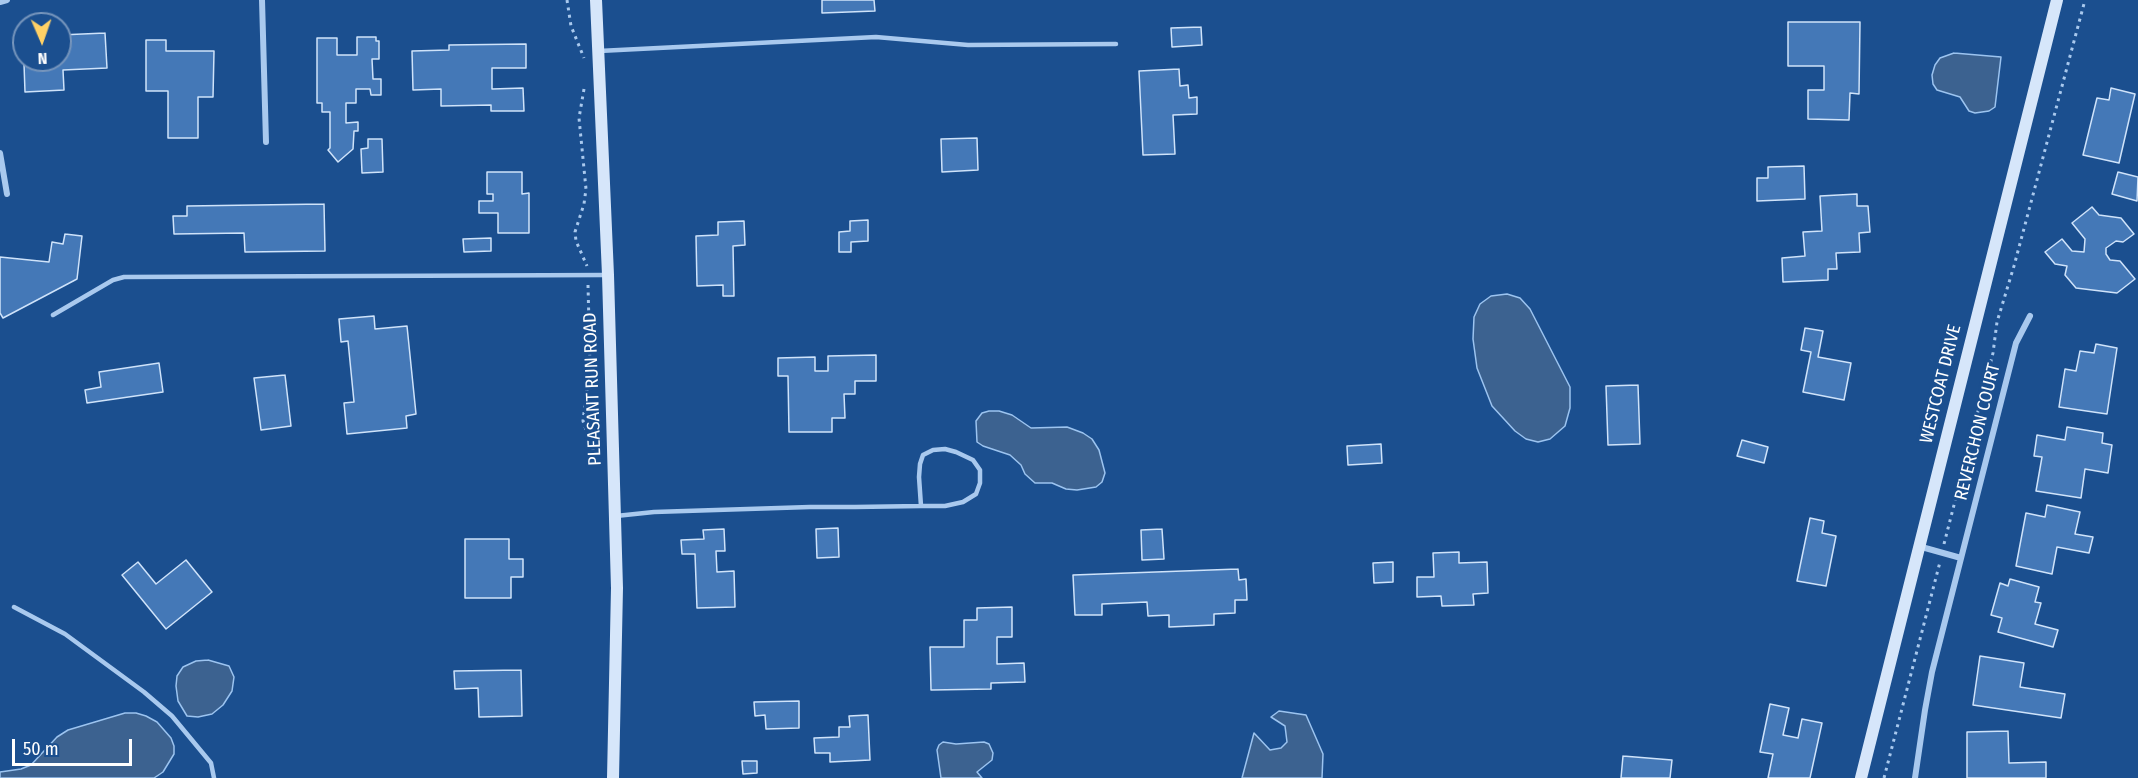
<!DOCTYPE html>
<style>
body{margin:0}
#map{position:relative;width:2138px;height:778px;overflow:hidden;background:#1b4f8f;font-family:"Fira Sans Condensed",sans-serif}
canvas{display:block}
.north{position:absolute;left:12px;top:12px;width:60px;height:60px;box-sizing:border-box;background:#1b4f8f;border:2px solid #7695bc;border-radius:50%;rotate:178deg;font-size:16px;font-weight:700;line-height:24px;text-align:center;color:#fff}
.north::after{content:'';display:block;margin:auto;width:21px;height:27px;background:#ffd166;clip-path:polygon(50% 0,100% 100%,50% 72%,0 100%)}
.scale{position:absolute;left:12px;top:739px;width:120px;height:27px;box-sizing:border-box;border:3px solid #fff;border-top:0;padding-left:8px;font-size:18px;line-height:21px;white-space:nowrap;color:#fff;-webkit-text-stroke:4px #1b4f8f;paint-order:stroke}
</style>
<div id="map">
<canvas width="2138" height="778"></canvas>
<div class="north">N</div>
<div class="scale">50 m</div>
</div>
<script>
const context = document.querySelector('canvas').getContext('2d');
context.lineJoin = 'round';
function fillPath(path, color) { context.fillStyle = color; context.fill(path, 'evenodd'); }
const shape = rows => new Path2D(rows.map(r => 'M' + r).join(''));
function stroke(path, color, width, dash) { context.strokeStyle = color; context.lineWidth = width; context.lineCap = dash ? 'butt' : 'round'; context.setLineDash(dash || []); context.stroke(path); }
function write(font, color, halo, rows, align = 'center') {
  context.font = font + ' "Fira Sans Condensed",sans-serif'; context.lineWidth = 6; context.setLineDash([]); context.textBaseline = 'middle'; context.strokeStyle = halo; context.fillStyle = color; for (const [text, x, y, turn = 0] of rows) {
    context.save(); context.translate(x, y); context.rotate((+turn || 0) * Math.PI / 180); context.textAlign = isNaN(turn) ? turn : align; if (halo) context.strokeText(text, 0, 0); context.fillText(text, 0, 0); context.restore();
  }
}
const water = shape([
 [1954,53,2001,57,1995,107,1989,111,1975,113,1969,111,1960,97,1937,90,1933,84,1932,75,1935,65,1940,58,1954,53],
 [1507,294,1520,298,1530,309,1570,387,1570,408,1565,426,1550,439,1538,442,1526,439,1515,431,1492,406,1477,368,1473,339,1474,317,1480,304,1491,296,1507,294],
 [989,411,999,411,1012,415,1031,428,1067,427,1083,433,1092,439,1099,450,1105,473,1102,482,1096,487,1077,490,1066,489,1052,483,1035,483,1025,474,1021,465,1010,455,983,446,977,442,976,421,982,413,989,411],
 [208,660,229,666,234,677,232,691,223,705,212,714,198,717,187,716,178,701,176,686,177,676,183,667,196,661,208,660],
 [1279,711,1306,715,1323,754,1322,778,1242,778,1254,733,1270,750,1281,748,1287,742,1285,726,1271,717,1279,711],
 [125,713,136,713,146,716,157,722,171,738,174,746,174,754,163,772,154,778,0,778,0,772,21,769,31,765,57,737,68,730,125,713],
 [943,742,956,744,984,742,989,744,993,753,992,760,977,772,982,778,941,778,937,750,939,745,943,742]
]);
fillPath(water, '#3c6290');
stroke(water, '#9cc4f0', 1.5);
const building = shape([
 [822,0,874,0,875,11,822,13,822,0],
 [1788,22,1860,22,1859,94,1850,93,1849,120,1808,119,1808,90,1824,90,1824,66,1788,66,1788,22],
 [1201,27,1202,45,1172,47,1171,28,1201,27],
 [105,33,107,68,63,70,64,90,25,92,23,36,24,60,60,60,60,35,105,33],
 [357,37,376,37,376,41,379,41,379,59,372,59,373,79,381,79,381,95,371,95,370,89,356,89,356,103,346,103,346,123,358,122,358,131,354,131,353,149,338,162,328,150,330,148,330,112,322,112,322,103,317,103,317,38,337,38,337,55,357,55,357,37],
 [146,40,166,40,166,51,214,51,213,97,198,97,198,138,168,138,168,91,146,91,146,40],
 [526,44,526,68,492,68,492,89,523,88,524,111,491,111,491,105,441,106,441,89,413,90,412,51,449,50,449,45,526,44],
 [1179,69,1180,86,1188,85,1189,98,1197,97,1197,114,1173,115,1175,154,1143,155,1139,71,1179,69],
 [2111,88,2135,94,2119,163,2083,155,2097,98,2109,100,2111,88],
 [977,138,978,170,942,172,941,139,977,138],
 [368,139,382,139,383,172,362,173,361,149,368,148,368,139],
 [1804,166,1805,199,1757,201,1757,178,1768,178,1768,167,1804,166],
 [487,172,522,172,522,194,529,193,529,233,498,233,498,213,479,213,479,201,493,201,493,194,487,194,487,172],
 [2118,172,2138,177,2137,201,2112,194,2118,172],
 [1857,194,1857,206,1868,206,1870,232,1859,233,1860,252,1836,253,1837,269,1828,269,1828,280,1783,282,1782,258,1805,256,1803,232,1822,231,1820,196,1857,194],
 [324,204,325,251,245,252,244,233,174,234,173,216,187,216,187,206,324,204],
 [2092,207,2099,215,2121,218,2134,234,2123,242,2116,241,2106,248,2106,254,2110,260,2120,261,2135,279,2117,293,2076,288,2065,275,2067,266,2055,264,2045,252,2062,239,2072,251,2084,252,2085,239,2072,223,2092,207],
 [868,220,868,241,851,242,851,252,839,252,839,232,850,231,850,221,868,220],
 [744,221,745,245,733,246,734,296,723,296,723,285,697,286,696,236,718,235,718,222,744,221],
 [65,234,82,236,77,279,3,318,0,313,0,257,49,262,52,242,63,244,65,234],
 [491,238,491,251,464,252,463,239,491,238],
 [374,316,375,329,407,326,416,414,406,416,407,428,347,434,344,403,354,402,348,341,341,342,339,319,374,316],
 [1805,328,1823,331,1818,357,1851,363,1844,400,1803,392,1811,352,1801,350,1805,328],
 [2096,344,2117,348,2107,414,2059,407,2065,369,2076,371,2080,351,2094,353,2096,344],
 [876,355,876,381,855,381,855,394,844,394,845,418,832,418,832,432,789,432,788,376,778,376,778,358,815,357,815,371,828,371,828,356,876,355],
 [159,363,163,392,87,403,85,390,101,387,99,372,159,363],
 [285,375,291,426,261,430,254,378,285,375],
 [1638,385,1640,444,1608,445,1606,386,1638,385],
 [2067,427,2103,433,2102,443,2112,445,2108,473,2085,469,2081,498,2036,491,2042,457,2034,456,2037,435,2065,440,2067,427],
 [1742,440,1768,447,1764,463,1737,456,1742,440],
 [1381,444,1382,463,1348,465,1347,446,1381,444],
 [2047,505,2080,512,2075,534,2093,537,2089,553,2057,547,2052,574,2016,566,2026,513,2045,517,2047,505],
 [1810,518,1824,521,1822,533,1836,536,1826,586,1797,581,1810,518],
 [838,528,839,557,817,558,816,529,838,528],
 [724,529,725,551,716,551,717,572,734,571,735,607,697,608,695,554,682,554,681,540,704,539,703,530,724,529],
 [1162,529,1164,559,1142,560,1141,530,1162,529],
 [465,539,509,539,509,559,523,559,523,577,511,577,511,598,465,598,465,539],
 [1459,552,1459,563,1487,562,1488,593,1473,594,1474,605,1442,606,1441,596,1417,597,1417,577,1434,577,1433,553,1459,552],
 [186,560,212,592,166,629,122,575,138,562,156,584,186,560],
 [1393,562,1393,582,1374,583,1373,563,1393,562],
 [1238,569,1239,580,1246,579,1247,600,1235,600,1235,613,1214,614,1214,625,1169,627,1169,615,1148,616,1147,602,1102,604,1102,615,1075,615,1073,575,1238,569],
 [2010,579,2039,587,2035,602,2041,603,2035,624,2058,630,2053,647,1998,632,2002,618,1991,615,2000,583,2008,586,2010,579],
 [1012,607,1012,637,997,637,997,664,1024,663,1025,682,991,683,991,689,931,690,930,647,964,647,964,620,977,620,977,608,1012,607],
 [1980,656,2024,663,2020,687,2065,694,2061,718,1973,705,1980,656],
 [521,670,522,716,479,717,478,688,455,689,454,671,521,670],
 [799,701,799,728,766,729,765,715,755,716,754,702,799,701],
 [1770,704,1789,708,1783,735,1798,738,1802,719,1822,723,1810,778,1768,778,1773,754,1760,752,1770,704],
 [868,715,870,760,830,762,830,753,815,753,814,738,839,737,839,727,850,727,849,716,868,715],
 [2008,731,2009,763,2046,762,2046,778,1967,778,1967,732,2008,731],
 [1623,756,1672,760,1670,778,1621,778,1623,756],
 [742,761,757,761,757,773,743,774,742,761]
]);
fillPath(building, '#4478b7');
stroke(building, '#cfe3fa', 1.5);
stroke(shape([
 [567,0,571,26,584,58],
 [584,89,579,118,586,189,584,204,575,232,576,241,587,266],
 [588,285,590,364,583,421,598,464],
 [1944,544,1993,353,1997,322,2014,266,2085,0],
 [1884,778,1940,562]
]), '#a9c9ee', 3, [3, 4.5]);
stroke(shape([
 [599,51,876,37,968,45,1116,44],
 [53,315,113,280,124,277,605,275],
 [616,516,654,512,810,507,855,507,921,506,945,506,963,502,976,494,980,483,980,470,973,460,956,452,945,449,933,450,923,455,920,464,919,477,921,506],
 [14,607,65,634,144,692,172,716,211,763,214,778]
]), '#a9c9ee', 4.5);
stroke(shape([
 [262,0,266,142],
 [0,2,7,0],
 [0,153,7,194],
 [1918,546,1961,558],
 [1915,778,1925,710,1932,672,2016,343,2030,316]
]), '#a9c9ee', 6);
stroke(shape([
 [596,0,608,275,617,588,613,778],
 [1861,778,2057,0]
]), '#d6e6fa', 12);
write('18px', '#fff', '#1b4f8f', [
 ["WESTCOAT DRIVE",1941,384,-76],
 ["PLEASANT RUN ROAD",593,389,-92],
 ["REVERCHON COURT",1978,432,-76]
]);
</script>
